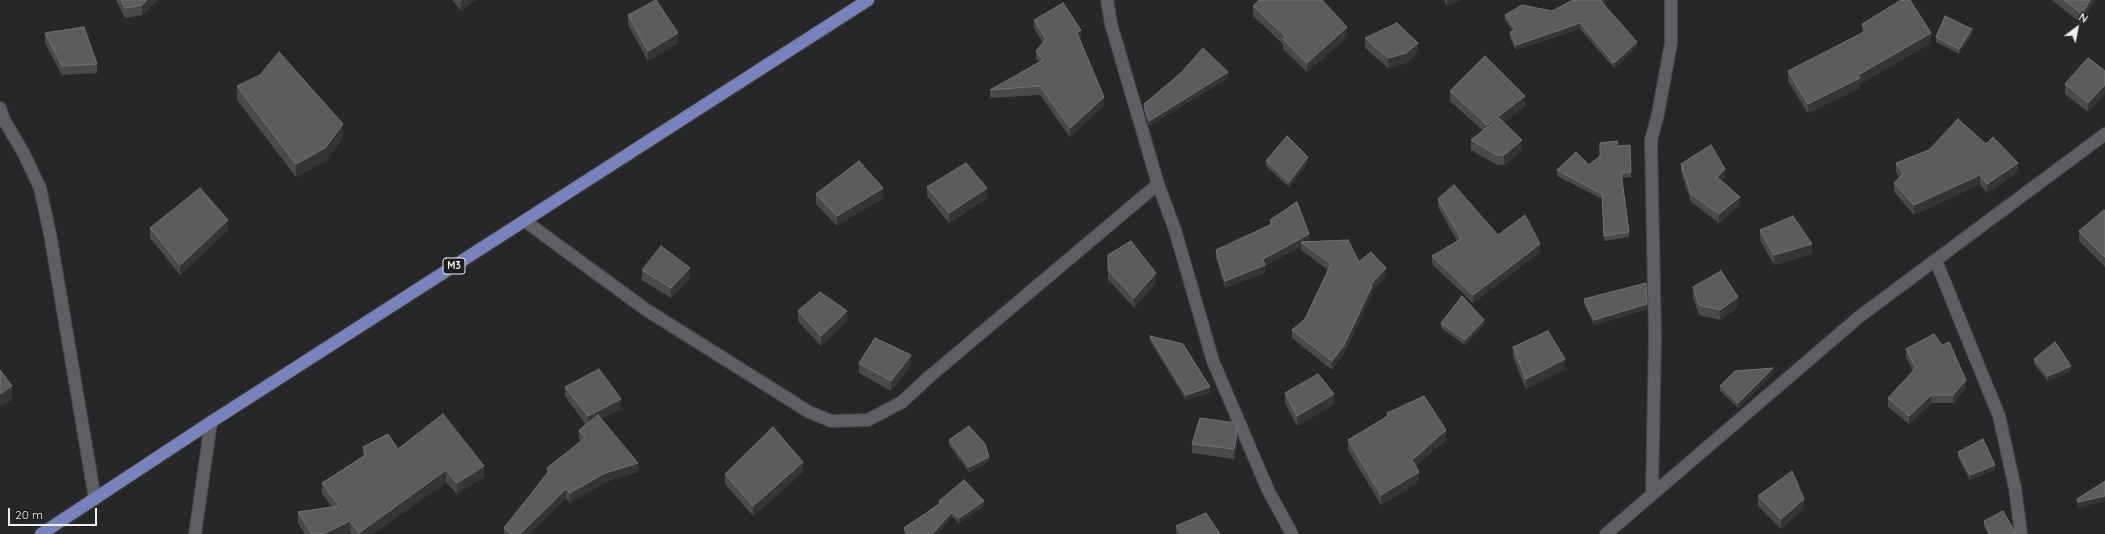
<!DOCTYPE html>
<style>
body{margin:0}
#map{position:relative;width:2105px;height:534px;overflow:hidden;background:#262729;font-family:Quicksand,sans-serif}
canvas{display:block}
.north{position:absolute;left:2057px;top:8px;width:40px;height:40px;-webkit-text-stroke:3px #1d1d20;paint-order:stroke;rotate:32deg;font-size:11px;font-weight:700;line-height:16px;text-align:center;color:#eff0f2}
.north::after{content:'';display:block;margin:auto;width:14px;height:18px;background:#eff0f2;clip-path:polygon(50% 0,100% 100%,50% 72%,0 100%)}
.scale{position:absolute;left:8px;top:508px;width:89px;height:18px;box-sizing:border-box;border:2px solid #eff0f2;border-top:0;padding-left:5px;font-size:12px;line-height:14px;white-space:nowrap;color:#eff0f2;-webkit-text-stroke:3px #1d1d20;paint-order:stroke}
</style>
<div id="map">
<canvas width="2105" height="534"></canvas>
<div class="north">N</div>
<div class="scale">20 m</div>
</div>
<script>
const context = document.querySelector('canvas').getContext('2d');
context.lineJoin = 'round';
const shape = rows => new Path2D(rows.map(r => 'M' + r).join(''));
function stroke(path, color, width, dash) { context.strokeStyle = color; context.lineWidth = width; context.lineCap = dash ? 'butt' : 'round'; context.setLineDash(dash || []); context.stroke(path); }
function fillPath(path, color) { context.fillStyle = color; context.fill(path, 'evenodd'); }
function write(font, color, halo, rows, align = 'center') {
  context.font = font + ' Quicksand,sans-serif'; context.lineWidth = 3; context.setLineDash([]); context.textBaseline = 'middle'; context.strokeStyle = halo; context.fillStyle = color; for (const [text, x, y, turn = 0] of rows) {
    context.save(); context.translate(x, y); context.rotate((+turn || 0) * Math.PI / 180); context.textAlign = isNaN(turn) ? turn : align; if (halo) context.strokeText(text, 0, 0); context.fillText(text, 0, 0); context.restore();
  }
}
const street = shape([
 [1107,0,1111,24,1158,184,1175,230,1213,361,1268,490,1292,534],
 [0,108,4,120,23,152,40,188,50,234,95,499],
 [525,221,645,309,809,412,831,421,868,420,902,402,929,377,1158,184],
 [1936,261,1999,416,2015,488,2021,534],
 [1652,493,1655,337,1651,140,1658,114,1671,43,1671,0],
 [195,534,211,422],
 [1606,534,1859,317,2105,134]
]);
const primary = shape([
 [41,534,211,422,868,0]
]);
stroke(street, '#454648', 14);
stroke(primary, '#454648', 14);
stroke(street, '#5e5f62', 12);
stroke(primary, '#7982bb', 12);
fillPath(shape([
 [116,0,157,0,142,15,125,18],
 [452,0,476,0,461,11],
 [1444,0,1460,0,1447,6],
 [1573,0,1608,0,1604,4,1637,47,1614,68,1580,29,1516,50,1510,38,1510,32,1513,31,1505,20,1505,15,1552,11],
 [2053,0,2095,0,2082,24,2053,1],
 [1253,6,1347,37,1307,72,1283,49,1283,44,1253,16],
 [628,15,678,43,648,61,628,25],
 [1034,20,1081,39,1080,40,1104,105,1070,137,1040,95,990,98,990,90,1039,62,1036,59,1036,51,1043,43,1034,28],
 [1862,24,1931,43,1860,84,1860,88,1808,113,1788,81,1788,71,1862,33],
 [45,33,97,64,97,73,62,75,45,43],
 [1972,34,1959,54,1936,42,1936,37],
 [1365,38,1418,52,1406,63,1388,68,1365,48],
 [2105,71,2088,112,2065,94,2065,84],
 [1228,78,1149,126,1144,110,1144,104],
 [237,86,343,138,325,161,296,177,237,100],
 [1450,91,1525,106,1504,122,1522,150,1504,165,1497,165,1471,150,1471,140,1483,131,1450,101],
 [1986,144,2018,172,1987,193,1980,184,1914,215,1894,192,1894,183,1899,178,1896,172,1896,163],
 [1618,146,1631,172,1631,177,1622,178,1629,232,1629,237,1604,241,1602,199,1557,176,1557,170,1589,165],
 [1266,161,1308,162,1289,187,1266,166],
 [1681,164,1725,178,1721,181,1740,205,1719,223,1691,202,1681,172],
 [927,187,987,198,949,223,927,196],
 [816,194,883,198,837,226,816,204],
 [1438,199,1498,235,1540,252,1473,303,1432,264,1432,256,1457,241,1438,207],
 [2105,211,2105,267,2079,241,2079,231],
 [1270,220,1309,241,1359,262,1386,276,1372,291,1372,294,1344,353,1332,370,1292,338,1292,330,1305,319,1328,270,1301,250,1301,246,1265,266,1265,273,1225,288,1216,258,1216,250,1270,225],
 [150,228,228,230,180,275,150,238],
 [1760,230,1812,254,1774,265,1760,240],
 [642,270,690,278,671,298,642,280],
 [1108,270,1156,283,1134,308,1108,279],
 [1693,287,1738,307,1720,320,1699,315,1693,297],
 [1584,299,1647,309,1594,325,1584,304],
 [798,311,847,321,821,346,798,321],
 [1441,323,1484,325,1465,345,1441,328],
 [1150,336,1210,393,1186,400,1150,341],
 [1513,347,1565,369,1526,389,1513,357],
 [1906,349,1966,389,1953,403,1931,403,1909,424,1888,407,1888,398,1913,371,1906,358],
 [2034,359,2071,371,2048,381,2034,364],
 [859,363,911,365,891,391,859,373],
 [1773,373,1738,408,1720,391,1720,386],
 [565,387,621,409,601,419,638,472,605,482,570,503,566,498,529,534,504,534,504,528,547,474,547,468,581,442,579,439,579,430,586,425,565,396],
 [1285,393,1334,404,1297,426,1285,403],
 [1387,413,1446,440,1416,466,1419,482,1381,505,1348,450,1348,440,1387,417],
 [1238,438,1234,459,1192,453,1192,444],
 [949,440,989,462,969,472,949,445],
 [363,447,398,449,484,477,457,494,446,482,373,534,351,534,350,532,346,534,305,534,298,523,298,512,332,507,322,494,322,483,363,456],
 [1958,452,1995,470,1970,480,1958,457],
 [803,472,753,516,725,484,725,474],
 [2105,481,2078,508,2077,504,2077,499],
 [1758,496,1804,508,1781,529,1758,506],
 [939,501,984,506,959,523,952,517,937,534,905,534,904,533,904,528,939,504],
 [1984,521,2016,534,1988,534,1984,526],
 [1176,526,1220,534,1176,534]
]), '#494a4c');
fillPath(shape([
 [147,0,157,0,142,15,142,5],
 [463,0,476,0,461,11,461,1],
 [1447,0,1460,0,1447,6],
 [1603,0,1608,0,1603,5],
 [2090,0,2095,0,2082,24,2082,14],
 [1580,23,1580,29,1516,50,1516,45],
 [1347,27,1347,37,1307,72,1307,63],
 [1972,29,1972,34,1959,54,1959,49],
 [1081,30,1081,39,1077,42,1077,33],
 [678,33,678,43,648,61,648,51],
 [1931,33,1931,43,1860,84,1860,88,1808,113,1808,104],
 [1637,42,1637,47,1614,68,1614,63],
 [1418,43,1418,52,1406,63,1388,68,1388,58],
 [1228,72,1228,78,1149,126,1149,121],
 [2105,85,2105,94,2088,112,2088,103],
 [1525,96,1525,106,1487,135,1487,125],
 [1104,97,1104,105,1070,137,1070,128],
 [343,124,343,138,325,161,296,177,296,164],
 [1522,140,1522,150,1504,165,1504,155],
 [1308,157,1308,162,1289,187,1289,182],
 [2018,163,2018,172,1987,193,1987,184],
 [1725,169,1725,178,1717,185,1717,177],
 [1980,175,1980,184,1914,215,1914,205],
 [883,188,883,198,837,226,837,216],
 [987,188,987,198,949,223,949,213],
 [1740,197,1740,205,1719,223,1719,214],
 [228,220,228,230,180,275,180,265],
 [1309,234,1309,242,1301,242,1301,246,1265,266,1265,273,1225,288,1225,281],
 [1540,244,1540,252,1473,303,1473,295],
 [1812,244,1812,254,1774,265,1774,255],
 [690,268,690,278,671,298,671,288],
 [1386,268,1386,276,1372,291,1372,294,1344,353,1332,370,1332,361,1370,285],
 [1156,273,1156,283,1134,308,1134,298],
 [1738,297,1738,307,1720,320,1720,310],
 [1647,304,1647,309,1594,325,1594,320],
 [847,311,847,321,821,346,821,336],
 [1484,320,1484,325,1465,345,1465,340],
 [911,355,911,365,891,391,891,381],
 [1565,359,1565,369,1526,389,1526,379],
 [2071,366,2071,371,2048,381,2048,376],
 [1773,368,1773,373,1738,408,1738,403],
 [1966,380,1966,389,1953,403,1953,395],
 [12,386,12,400,0,407,0,394],
 [1210,387,1210,393,1186,400,1186,395],
 [1334,394,1334,404,1297,426,1297,416],
 [1931,395,1931,403,1909,424,1909,416],
 [621,399,621,409,588,426,588,416],
 [1238,428,1238,438,1234,459,1234,449],
 [1446,430,1446,440,1412,470,1412,460],
 [989,457,989,462,969,472,969,467],
 [803,462,803,472,753,516,753,506],
 [638,463,638,472,605,482,570,503,570,493,605,473],
 [1995,465,1995,470,1970,480,1970,475],
 [484,466,484,477,457,494,457,483],
 [446,470,446,482,373,534,359,534,359,533],
 [1419,472,1419,482,1381,505,1381,495],
 [566,489,566,498,529,534,520,534],
 [2105,496,2105,501,2078,508,2078,502],
 [1804,499,1804,508,1781,529,1781,519],
 [984,501,984,506,959,523,959,518],
 [952,512,952,517,937,534,932,534],
 [350,521,350,532,346,534,323,534]
]), '#343537');
const building = shape([
 [121,0,147,0,142,5,125,8,121,0],
 [656,0,678,33,648,51,628,15,656,0],
 [1259,0,1322,0,1347,27,1307,63,1283,39,1286,37,1253,6,1259,0],
 [1573,0,1600,0,1637,42,1614,63,1580,23,1516,45,1510,32,1516,30,1505,15,1522,5,1552,11,1573,0],
 [1901,0,1910,0,1931,33,1858,75,1860,78,1808,104,1788,71,1866,31,1862,24,1901,0],
 [2064,0,2090,0,2082,14,2064,0],
 [1063,3,1081,30,1077,33,1104,97,1070,128,1040,86,990,90,1043,60,1036,51,1046,39,1034,20,1063,3],
 [1945,16,1972,29,1959,49,1936,37,1945,16],
 [1397,23,1418,43,1406,53,1388,58,1365,38,1397,23],
 [84,27,97,64,62,66,45,33,84,27],
 [1203,48,1228,72,1149,121,1144,104,1181,73,1203,48],
 [279,52,343,124,325,148,296,164,237,86,260,75,279,52],
 [1485,56,1525,96,1487,125,1450,91,1485,56],
 [2088,58,2105,71,2105,85,2088,103,2065,84,2088,58],
 [1499,118,1522,140,1504,155,1497,155,1471,140,1499,118],
 [1958,119,1986,144,1993,137,2018,163,1987,184,1980,175,1914,205,1894,183,1903,174,1896,163,1929,150,1958,119],
 [1287,136,1308,157,1289,182,1266,161,1287,136],
 [1617,141,1618,146,1630,145,1631,172,1621,173,1629,232,1604,236,1602,194,1557,170,1576,152,1589,165,1600,156,1600,143,1617,141],
 [1711,145,1725,169,1717,177,1740,197,1719,214,1691,194,1681,164,1711,145],
 [859,161,883,188,837,216,816,194,859,161],
 [966,163,987,188,949,213,927,187,966,163],
 [1454,185,1498,235,1525,215,1540,244,1473,295,1432,256,1461,239,1438,199,1454,185],
 [200,188,228,220,180,265,150,228,200,188],
 [1297,202,1309,234,1263,259,1265,265,1225,281,1216,250,1272,224,1270,220,1297,202],
 [2104,210,2105,211,2105,257,2079,231,2104,210],
 [1793,216,1812,244,1774,255,1760,230,1793,216],
 [1348,240,1359,262,1371,252,1386,268,1370,285,1372,286,1344,345,1332,361,1292,330,1305,319,1331,264,1301,242,1348,240],
 [1131,241,1156,273,1134,298,1108,270,1108,255,1131,241],
 [661,246,690,268,671,288,642,270,661,246],
 [1721,271,1738,297,1720,310,1699,305,1693,287,1721,271],
 [1646,283,1647,304,1594,320,1584,299,1646,283],
 [820,292,847,311,821,336,798,311,820,292],
 [1462,296,1484,320,1465,340,1441,323,1462,296],
 [1548,331,1565,359,1526,379,1513,347,1548,331],
 [1934,334,1942,345,1949,342,1966,380,1953,395,1931,395,1909,416,1888,398,1916,368,1906,349,1934,334],
 [1150,336,1183,344,1210,387,1186,395,1150,336],
 [875,338,911,355,891,381,859,363,875,338],
 [2055,342,2071,366,2048,376,2034,359,2055,342],
 [1773,368,1738,403,1720,386,1735,371,1773,368],
 [599,369,621,399,588,416,565,387,599,369],
 [0,370,12,386,0,394,0,370],
 [1318,374,1334,394,1297,416,1285,393,1318,374],
 [1424,396,1446,430,1412,460,1419,472,1381,495,1348,440,1388,416,1387,413,1424,396],
 [443,414,484,466,457,483,446,470,359,533,350,521,323,534,312,534,298,512,339,506,322,483,366,455,363,447,388,434,398,449,443,414],
 [598,415,638,463,605,473,570,493,566,489,520,534,511,534,504,528,549,471,547,468,585,438,579,430,598,415],
 [1200,418,1236,423,1238,428,1234,449,1192,444,1200,418],
 [969,426,985,444,989,457,969,467,949,440,969,426],
 [773,427,803,462,753,506,725,474,773,427],
 [1983,439,1995,465,1970,475,1958,452,1983,439],
 [1792,471,1804,499,1781,519,1758,496,1792,471],
 [964,480,984,501,959,518,952,512,932,534,908,534,904,528,941,503,939,501,964,480],
 [2105,481,2105,496,2078,502,2077,499,2105,481],
 [2003,511,2016,534,1990,534,1984,521,2003,511],
 [1206,513,1220,534,1182,534,1176,526,1206,513]
]);
fillPath(building, '#5b5c5e');
stroke(building, '#727375', 1);
for (const [x, y, w] of [
 [454,266,22]
]) { const box = new Path2D(); box.roundRect(x - w / 2, y - 8, w, 16, 3); context.fillStyle = '#1d1d20'; context.fill(box); stroke(box, '#eff0f2', 1); }
write('bold 10px', '#eff0f2', null, [
 ["M3",454,266]
]);
</script>
